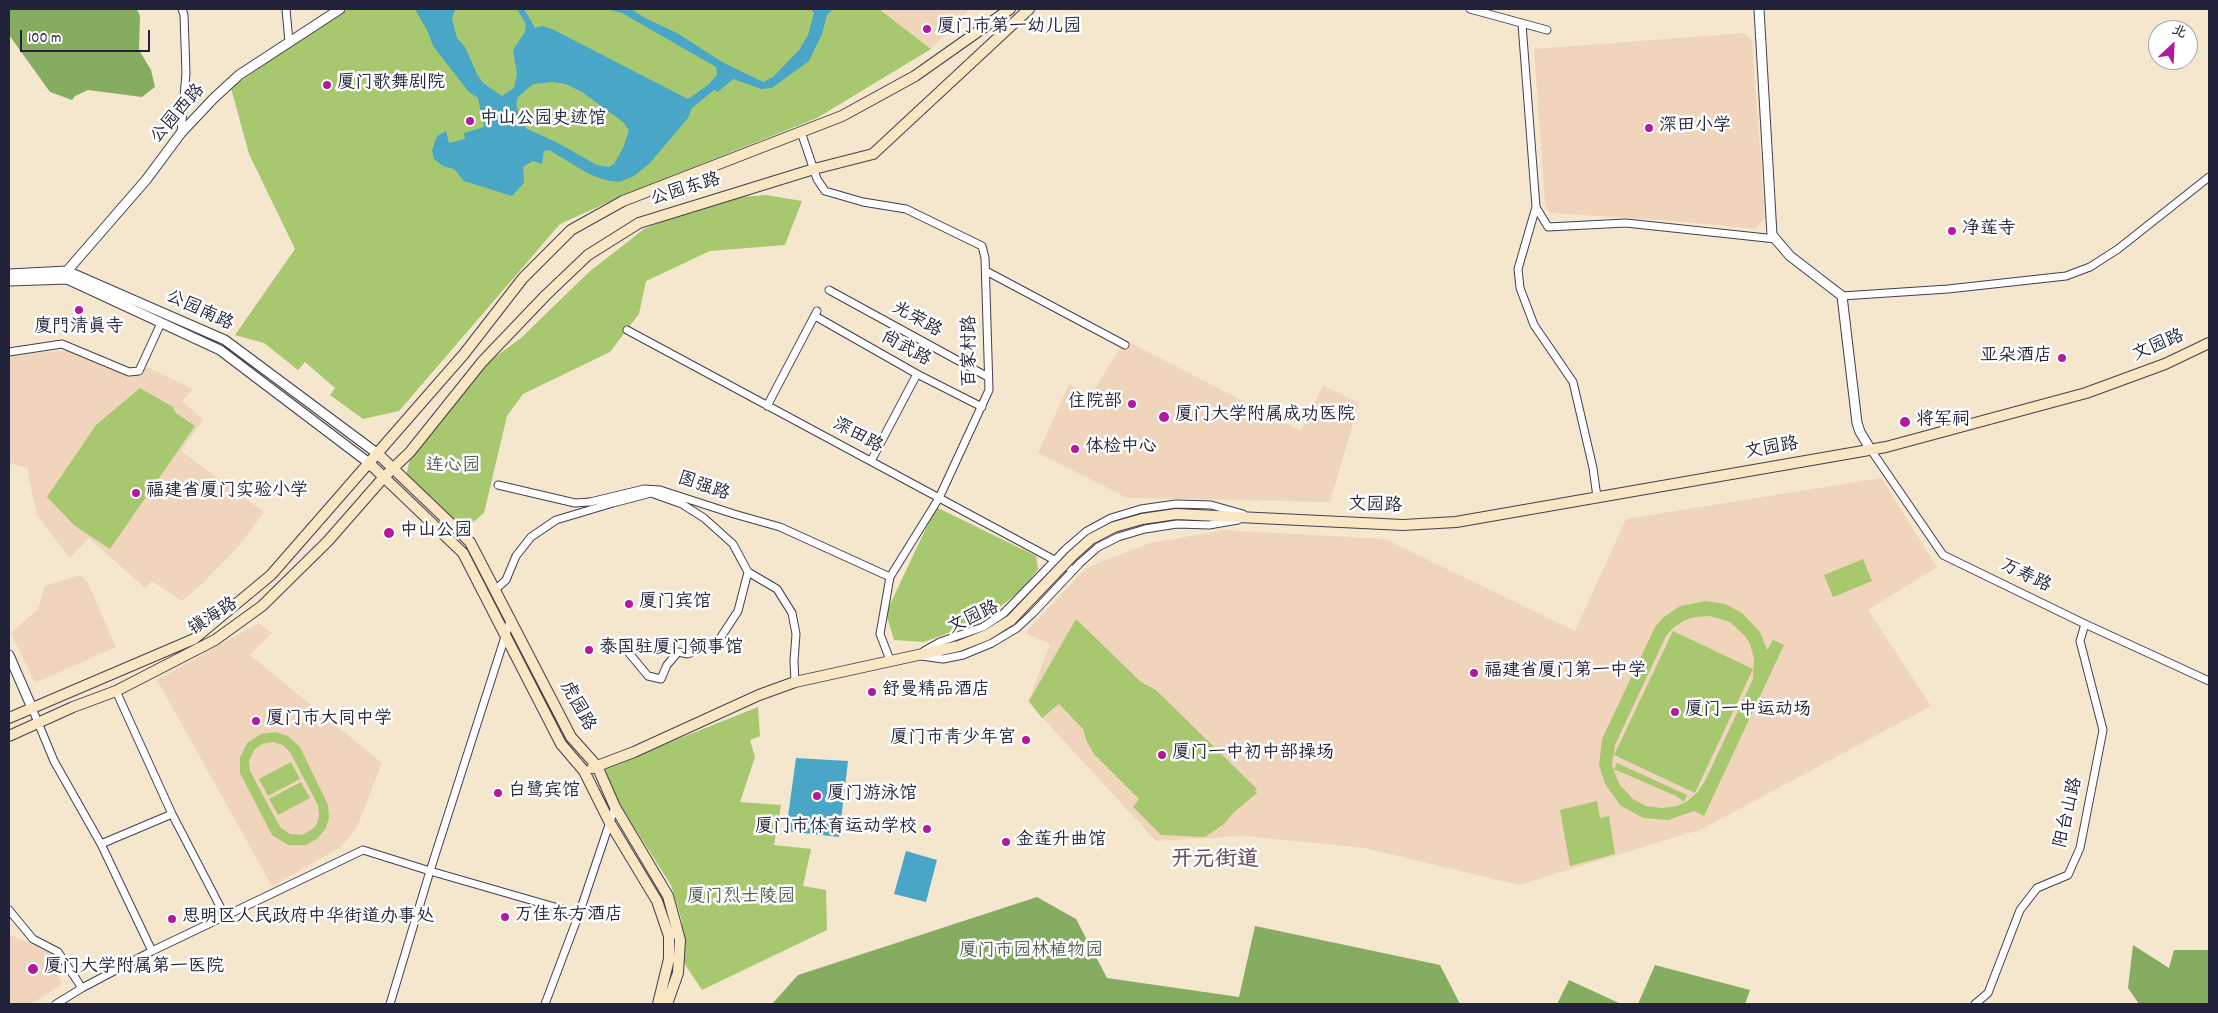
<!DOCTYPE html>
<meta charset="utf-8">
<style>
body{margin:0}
#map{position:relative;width:2218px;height:1013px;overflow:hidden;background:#f5e6ce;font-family:Dekko,"LXGW WenKai TC",sans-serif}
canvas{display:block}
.frame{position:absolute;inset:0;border:10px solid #22223b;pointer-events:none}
.north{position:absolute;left:2148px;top:20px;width:50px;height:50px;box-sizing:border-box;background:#fff;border:1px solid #a7a7b1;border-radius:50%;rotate:25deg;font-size:14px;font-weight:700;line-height:20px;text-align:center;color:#22223b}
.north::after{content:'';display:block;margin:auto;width:18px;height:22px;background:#b5179e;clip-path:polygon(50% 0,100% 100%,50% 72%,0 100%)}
.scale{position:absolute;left:20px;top:30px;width:130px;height:22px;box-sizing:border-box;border:2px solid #22223b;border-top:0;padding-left:6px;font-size:15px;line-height:18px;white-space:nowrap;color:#22223b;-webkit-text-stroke:4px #fff;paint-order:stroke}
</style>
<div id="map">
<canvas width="2218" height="1013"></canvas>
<div class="frame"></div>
<div class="north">北</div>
<div class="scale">100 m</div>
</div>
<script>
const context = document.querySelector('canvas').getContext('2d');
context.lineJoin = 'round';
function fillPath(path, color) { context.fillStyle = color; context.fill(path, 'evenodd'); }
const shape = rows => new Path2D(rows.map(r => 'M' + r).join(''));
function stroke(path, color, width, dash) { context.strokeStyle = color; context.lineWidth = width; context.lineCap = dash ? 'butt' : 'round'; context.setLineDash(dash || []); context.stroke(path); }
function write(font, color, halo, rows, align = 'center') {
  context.font = font + ' Dekko,"LXGW WenKai TC",sans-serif'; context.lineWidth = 5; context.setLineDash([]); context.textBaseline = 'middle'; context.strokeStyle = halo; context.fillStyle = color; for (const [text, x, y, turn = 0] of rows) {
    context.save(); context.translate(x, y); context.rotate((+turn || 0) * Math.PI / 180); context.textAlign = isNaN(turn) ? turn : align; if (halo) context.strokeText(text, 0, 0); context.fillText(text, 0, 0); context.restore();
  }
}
fillPath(shape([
 [879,9,970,9,931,49],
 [1744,33,1752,41,1765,217,1755,229,1675,221,1551,213,1545,206,1534,49],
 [1125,340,1301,431,1323,385,1359,403,1330,502,1127,498,1038,453,1069,384,1090,396],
 [76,350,128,367,149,368,193,389,182,401,203,420,181,451,264,512,238,547,202,584,182,601,152,581,145,588,89,538,70,558,37,515,28,475,28,468,9,463,9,355],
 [1881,478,1937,567,1868,610,1931,706,1702,829,1519,885,1365,848,1244,836,1156,841,1028,702,1050,644,1025,633,1086,568,1150,543,1224,530,1385,539,1575,631,1626,519],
 [80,575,87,581,116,647,35,683,11,633,38,609,45,586],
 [259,623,272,633,250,655,382,763,357,827,341,847,272,886,157,680],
 [9,934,52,954,62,984,31,1004,9,1004]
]), '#f0d5bc');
fillPath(shape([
 [349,9,879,9,931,49,817,118,626,194,560,224,399,411,363,419,330,395,335,388,305,362,298,370,264,343,235,335,295,249,249,154,231,88,309,33],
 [766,195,802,201,785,245,710,251,646,281,639,314,610,352,523,394,507,416,484,513,459,534,405,481,412,449,487,363,521,338,589,272,644,229,717,199],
 [140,388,173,407,176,413,195,426,110,549,75,526,47,497,96,425],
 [936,507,1036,556,1038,569,1024,588,983,620,924,642,894,640,886,613],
 [1863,559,1872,581,1833,597,1824,575],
 [1706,601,1725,604,1742,613,1760,632,1767,650,1773,640,1784,645,1704,816,1694,811,1668,820,1643,818,1620,805,1605,784,1599,765,1602,739,1655,627,1664,617,1680,606],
 [1710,616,1730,622,1745,636,1750,644,1754,659,1753,679,1706,779,1698,792,1686,802,1677,806,1662,808,1646,806,1633,799,1619,784,1612,765,1615,745,1666,636,1673,628,1685,620,1695,617],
 [1076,619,1141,682,1156,690,1257,789,1255,791,1257,793,1232,814,1224,824,1205,837,1161,835,1133,807,1139,799,1094,754,1087,742,1083,729,1059,704,1042,718,1029,701],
 [1673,631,1753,669,1695,793,1614,755],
 [758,707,760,736,750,740,755,757,740,802,781,805,774,845,811,849,803,886,826,890,827,930,702,990,684,963,682,921,671,885,598,771],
 [275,732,288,736,300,747,328,805,329,818,326,828,317,839,306,845,288,845,272,835,240,773,240,757,247,743,261,734],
 [273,742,283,745,290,752,318,805,319,815,317,824,311,830,302,835,290,834,280,827,250,771,249,761,254,750,262,744],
 [291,762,300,779,268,796,259,779],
 [1617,763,1687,795,1684,802,1676,796,1614,769],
 [301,782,310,798,278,815,269,799],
 [1597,801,1600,818,1609,816,1615,854,1570,866,1560,810]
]), '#a8c870');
fillPath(shape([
 [9,9,137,9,140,16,139,50,151,70,155,87,142,97,88,90,75,96,72,100,50,92,9,35],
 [1037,897,1076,919,1107,978,1239,997,1255,926,1440,965,1460,1004,772,1004,798,975],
 [2133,945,2169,968,2174,950,2209,950,2209,1004,2139,1004,2128,988],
 [1655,965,1750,990,1745,1004,1638,1004],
 [1569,980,1621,1004,1557,1004]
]), '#86ac62');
fillPath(shape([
 [416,9,455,9,452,19,457,38,465,47,477,74,483,83,502,96,514,88,517,74,513,50,525,32,526,24,517,9,524,9,535,28,543,26,552,29,688,99,708,85,717,75,716,67,622,13,607,9,631,9,645,18,677,33,722,62,763,82,773,77,799,50,808,35,814,13,811,9,833,9,827,15,822,34,809,61,772,88,761,89,733,79,718,92,714,90,692,108,688,118,650,163,634,176,619,182,605,180,589,174,549,150,544,151,542,164,533,161,523,167,524,183,512,196,464,181,454,169,443,166,434,159,432,150,437,136,446,131,449,143,465,139,464,133,484,127,478,98,469,92,433,46,428,32,417,13],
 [552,82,566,84,582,92,623,122,629,130,623,148,614,164,609,167,597,165,556,142,527,129,521,123,516,104,518,97,533,84],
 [796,758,848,761,839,837,786,831],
 [906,851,937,860,926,902,894,894]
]), '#49a6c7');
const minor = shape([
 [286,9,289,42],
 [1470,9,1547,30],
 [1522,24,1536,207,1518,269,1520,288,1534,325,1573,382,1593,468,1597,497],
 [801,132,817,179,825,191,863,202,906,209,982,246,985,258,989,390,939,498,890,577,880,634,890,660],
 [181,133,186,73,184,15,182,9],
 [1536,207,1548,227,1626,223,1776,239],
 [986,271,1125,345],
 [829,290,988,377],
 [1842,296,1948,289,2066,276,2090,267,2118,249,2209,177],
 [815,316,917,374,982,407],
 [627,330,1073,570],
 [9,352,62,344,129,372,139,371,161,323],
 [767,406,817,311],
 [1871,450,1943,555,2085,624,2209,681],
 [871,461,917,374],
 [498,485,575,503,590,502,644,489,660,490,734,514,780,527,890,577],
 [495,590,506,580,516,556,531,537,556,520,613,503,651,493,682,504,704,518,733,544,748,572,777,589,792,613,796,634,794,661,795,682],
 [511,618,430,871,579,914,615,807],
 [924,651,940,642,983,627,1004,613,1066,549,1087,531,1111,518,1141,509,1176,504,1211,505,1243,514],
 [629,653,648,676,661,679,667,665,678,652,688,654,719,640,738,611,748,572],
 [921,656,943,659,963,655,992,643,1017,628,1033,613,1080,563,1098,547,1118,537,1145,529,1177,524,1209,525,1238,520],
 [32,708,54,761,101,844,172,814,116,691],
 [172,814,225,916],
 [9,910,33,939,58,952,82,988,56,1004],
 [152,951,363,850,430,871,390,1004],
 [82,988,152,951,101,844],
 [545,1004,579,914],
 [1975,1004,1988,993,2020,910,2037,888,2068,875,2080,848,2103,730,2080,641,2085,624]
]);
const tertiary = shape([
 [1759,9,1772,235,1790,256,1842,296,1857,423,1860,432,1871,450],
 [67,271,146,180,181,133,214,98,239,75,340,9],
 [9,274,67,271,225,340,378,454],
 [9,281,67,279,220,350,369,463],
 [9,655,32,708]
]);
const secondary = shape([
 [378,454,470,542,571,737,597,766,615,807,668,896,680,940,678,973,667,1004],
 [369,463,463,553,561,744,584,771,610,823,657,901,669,936,669,959,658,1004],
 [1142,519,1176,514,1403,525,1456,522,1886,447,2086,393,2165,364,2209,343],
 [9,718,194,639,271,575,464,354,523,278,571,230,623,201,842,116,915,76,1010,9],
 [9,736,73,707,116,691,215,640,262,606,328,541,384,477,410,452,482,362,546,295,588,255,639,223,814,169,873,154,1029,9],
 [592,768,634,752,759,695,795,682,959,646,987,635,1011,620]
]);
stroke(minor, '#423f51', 9);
stroke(tertiary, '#423f51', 11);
stroke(secondary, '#423f51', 12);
stroke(minor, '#fff', 7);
stroke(tertiary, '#fff', 9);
stroke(secondary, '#f9e7c3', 10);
const secondaryBridge = shape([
 [1011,620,1073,555,1091,539,1114,527,1142,519]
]);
stroke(secondaryBridge, '#423f51', 12, []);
stroke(secondaryBridge, '#f9e7c3', 10);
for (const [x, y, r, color] of [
 [927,29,5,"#b5179e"],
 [327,85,5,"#b5179e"],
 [470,121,5,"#b5179e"],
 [1649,128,5,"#b5179e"],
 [1952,231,5,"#b5179e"],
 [79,310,5,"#b5179e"],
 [2062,358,5,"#b5179e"],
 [1132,404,5,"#b5179e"],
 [1164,417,6,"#b5179e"],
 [1905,422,6,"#b5179e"],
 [1075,449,5,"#b5179e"],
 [136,493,5,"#b5179e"],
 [389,533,6,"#b5179e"],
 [629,604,5,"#b5179e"],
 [589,650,5,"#b5179e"],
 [1474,673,5,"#b5179e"],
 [872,692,5,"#b5179e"],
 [1675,712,5,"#b5179e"],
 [256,721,5,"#b5179e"],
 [1026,740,5,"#b5179e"],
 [1162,755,5,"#b5179e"],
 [498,793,5,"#b5179e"],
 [817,796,5,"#b5179e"],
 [927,829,5,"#b5179e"],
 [1006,842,5,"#b5179e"],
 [505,917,5,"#b5179e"],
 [172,919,5,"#b5179e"],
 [33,969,6,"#b5179e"]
]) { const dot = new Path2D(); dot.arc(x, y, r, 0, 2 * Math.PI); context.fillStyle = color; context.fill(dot); stroke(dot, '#fff', 2); }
write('18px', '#22223b', '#fff', [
 ["厦门市第一幼儿园",937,29],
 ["厦门歌舞剧院",337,85],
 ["中山公园史迹馆",480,121],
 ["深田小学",1659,128],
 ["净莲寺",1962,231],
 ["廈門清真寺",79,329,"center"],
 ["亚朵酒店",2052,358,"right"],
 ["住院部",1122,404,"right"],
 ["厦门大学附属成功医院",1175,417],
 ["将军祠",1916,422],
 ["体检中心",1085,449],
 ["福建省厦门实验小学",146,493],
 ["中山公园",400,533],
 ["厦门宾馆",639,604],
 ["泰国驻厦门领事馆",599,650],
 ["福建省厦门第一中学",1484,673],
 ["舒曼精品酒店",882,692],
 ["厦门一中运动场",1685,712],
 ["厦门市大同中学",266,721],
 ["厦门市青少年宫",1016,740,"right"],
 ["厦门一中初中部操场",1172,755],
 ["白鹭宾馆",508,793],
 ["厦门游泳馆",827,796],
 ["厦门市体育运动学校",917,829,"right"],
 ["金莲升曲馆",1016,842],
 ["万佳东方酒店",515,917],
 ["思明区人民政府中华街道办事处",182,919],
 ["厦门大学附属第一医院",44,969]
], 'left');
write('18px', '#22223b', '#fff', [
 ["公园西路",179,115,-49],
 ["公园东路",686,191,-17],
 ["公园南路",199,312,25],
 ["光荣路",916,321,29],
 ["文园路",2159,347,-23],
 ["尚武路",905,350,29],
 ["百家村路",972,351,-90],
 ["深田路",857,437,28],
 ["文园路",1772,450,-10],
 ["图强路",703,488,19],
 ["文园路",1375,507,2],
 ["万寿路",2025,577,26],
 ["镇海路",214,618,-33],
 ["文园路",974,619,-25],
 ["虎园路",576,707,61],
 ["阳台山路",2070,813,-77]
]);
write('18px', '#515c4e', '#fff', [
 ["连心园",453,468],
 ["厦门烈士陵园",741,899],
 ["厦门市园林植物园",1031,953]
]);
write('bold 22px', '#6c545b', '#fff', [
 ["开元街道",1215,862]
]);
</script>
